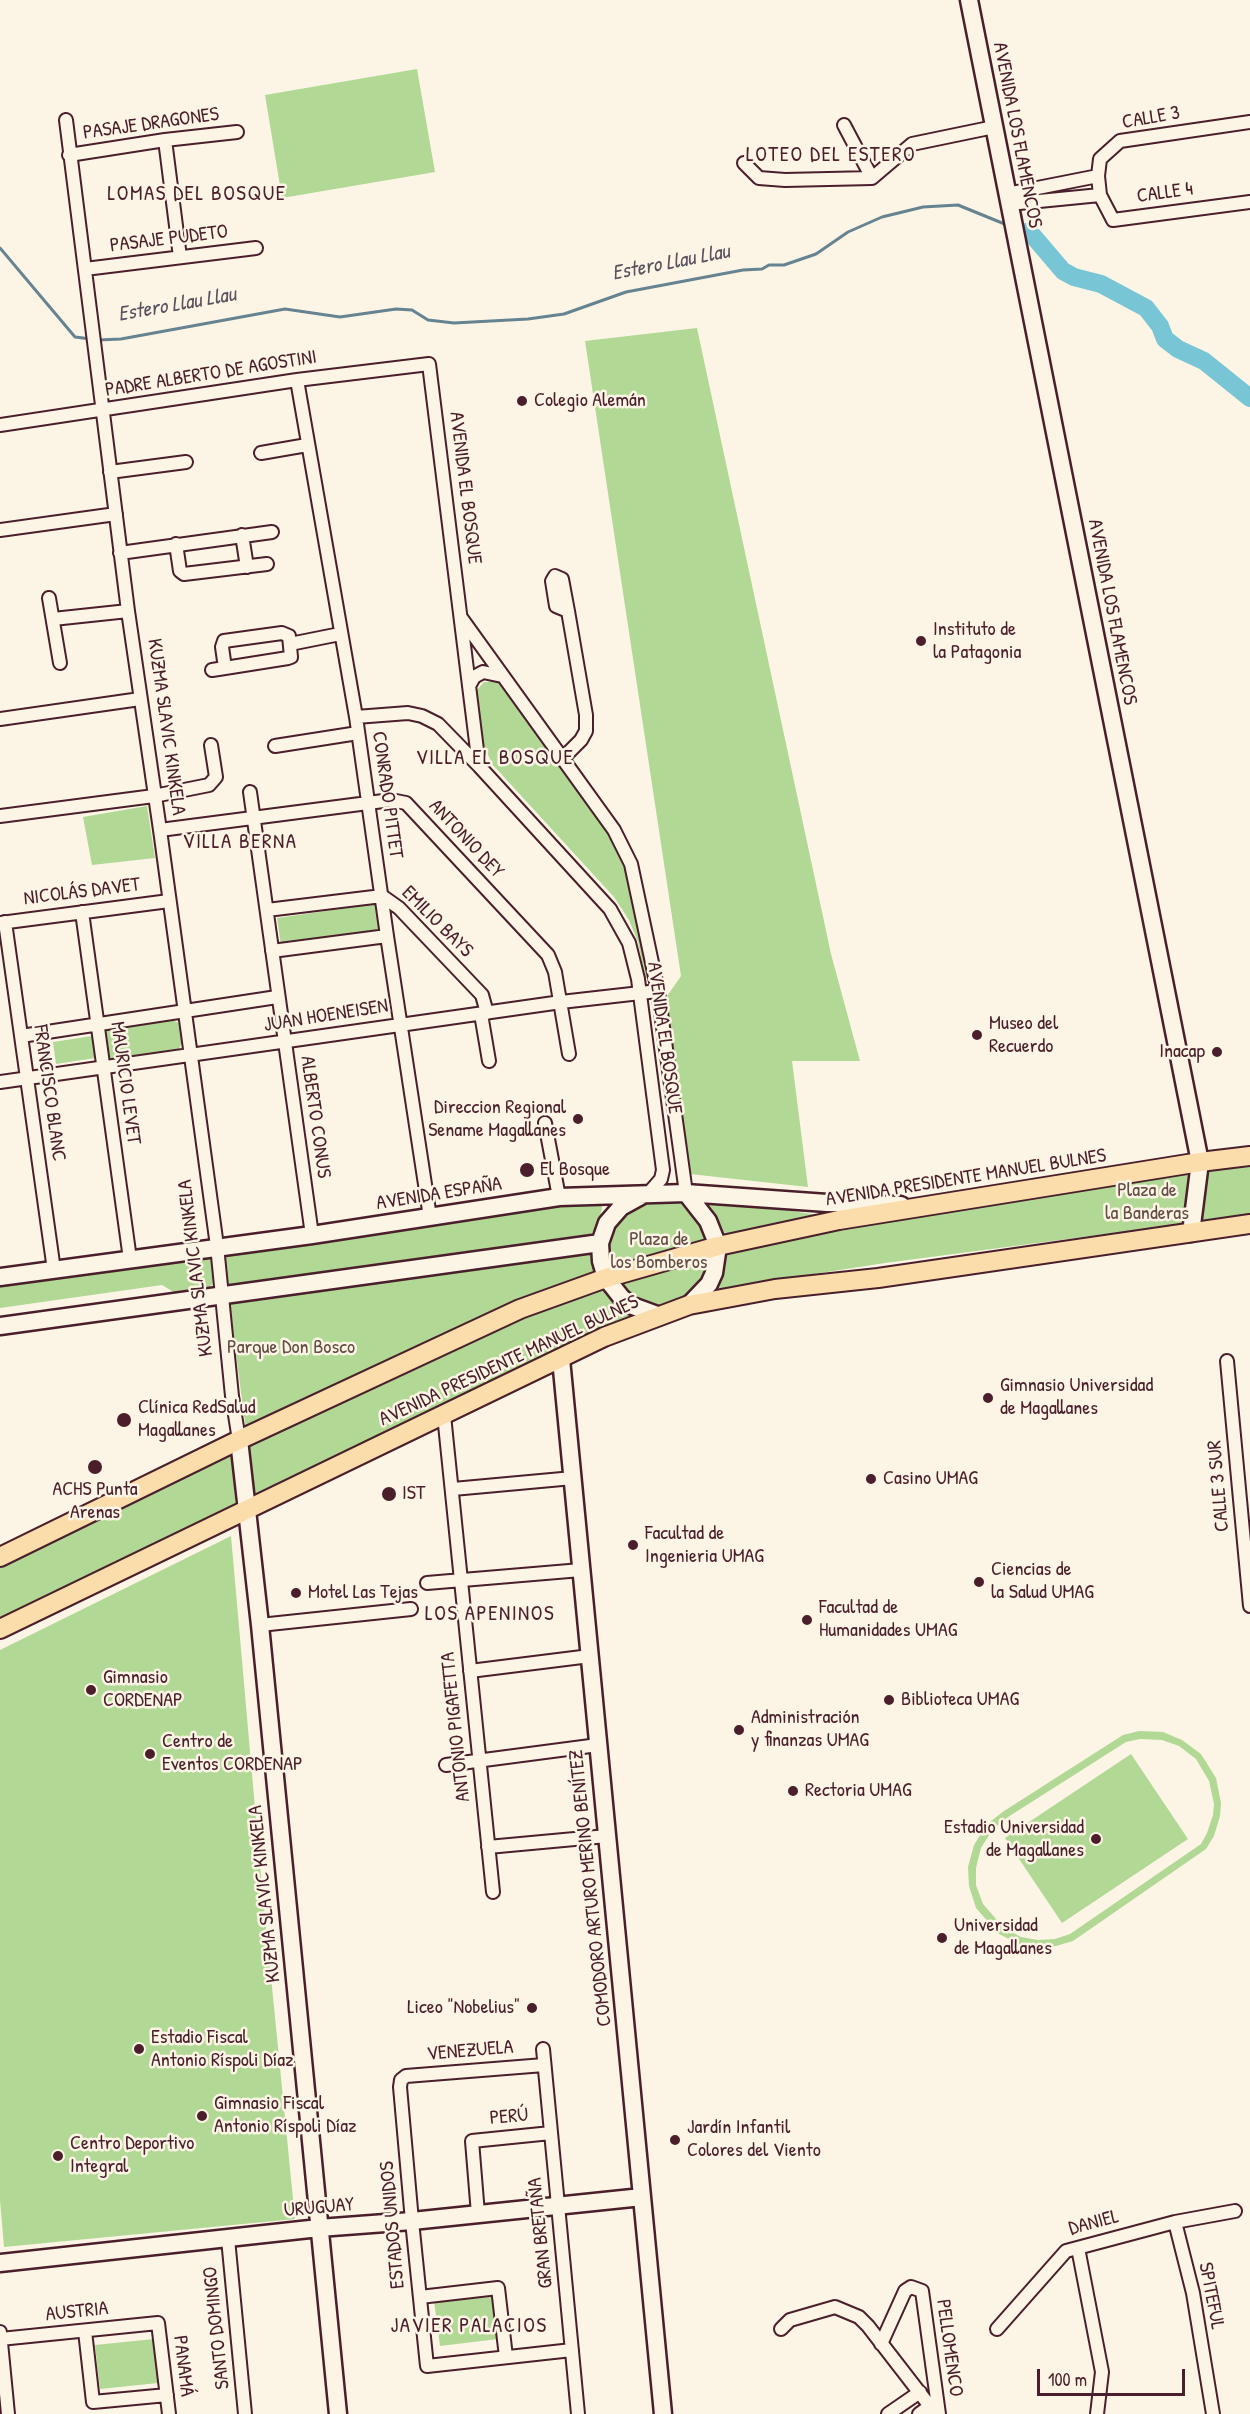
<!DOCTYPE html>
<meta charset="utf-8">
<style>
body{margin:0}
#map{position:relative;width:1250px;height:2414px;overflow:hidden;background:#fcf5e5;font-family:"Patrick Hand",sans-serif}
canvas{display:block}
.scale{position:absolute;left:1037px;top:2369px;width:148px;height:27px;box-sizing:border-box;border:3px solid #4a1f2b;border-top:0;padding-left:8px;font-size:18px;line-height:21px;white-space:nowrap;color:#4a1f2b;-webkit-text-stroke:4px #fcf5e5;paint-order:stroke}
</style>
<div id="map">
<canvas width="1250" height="2414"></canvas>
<div class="scale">100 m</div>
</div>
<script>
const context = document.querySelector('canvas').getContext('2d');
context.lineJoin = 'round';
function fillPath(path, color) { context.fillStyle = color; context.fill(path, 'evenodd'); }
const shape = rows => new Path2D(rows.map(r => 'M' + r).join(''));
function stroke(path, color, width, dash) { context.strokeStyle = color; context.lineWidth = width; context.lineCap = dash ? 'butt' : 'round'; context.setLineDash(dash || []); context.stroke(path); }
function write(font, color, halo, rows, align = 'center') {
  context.font = font + ' "Patrick Hand",sans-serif'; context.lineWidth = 5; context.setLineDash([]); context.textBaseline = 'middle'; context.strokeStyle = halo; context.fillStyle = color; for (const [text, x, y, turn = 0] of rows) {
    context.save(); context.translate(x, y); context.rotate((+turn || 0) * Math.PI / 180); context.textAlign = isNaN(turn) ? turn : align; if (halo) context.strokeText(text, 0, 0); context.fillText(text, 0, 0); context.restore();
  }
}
fillPath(shape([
 [417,69,435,172,282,198,265,95],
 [697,328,831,954,860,1061,792,1061,808,1187,690,1174,665,999,681,976,585,341],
 [484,682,498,682,555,755,604,825,625,866,636,909,647,978,645,978,638,942,629,920,614,897,492,764,481,738,475,692],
 [147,806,155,858,92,865,83,817],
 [375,904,379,932,281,945,277,918],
 [171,1019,180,1024,183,1039,178,1052,110,1061,108,1059,105,1029],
 [92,1036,95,1058,56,1064,53,1042],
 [1250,1164,1250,1215,1196,1222,1203,1171],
 [1191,1171,1182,1224,885,1263,775,1280,711,1293,722,1274,728,1247],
 [660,1196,682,1201,707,1223,709,1277,675,1306,653,1308,622,1294,603,1254,619,1213],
 [704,1197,818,1215,726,1236,717,1218,700,1199],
 [590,1198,597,1200,602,1207,599,1223,590,1235,231,1286,225,1281,223,1254],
 [584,1248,593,1254,596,1268,591,1277,246,1430,229,1301],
 [205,1252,211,1257,213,1283,209,1289,177,1294,162,1285,0,1308,0,1282],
 [599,1286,617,1303,641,1318,253,1513,246,1446,526,1309],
 [231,1452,236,1511,0,1629,0,1568],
 [231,1536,261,1876,295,2219,4,2247,0,2200,0,1650],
 [1139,1731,1163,1732,1182,1740,1201,1754,1216,1778,1221,1803,1220,1816,1214,1836,1206,1849,1073,1941,1056,1946,1038,1948,1019,1944,999,1934,976,1908,969,1886,968,1867,974,1845,987,1824,1004,1811,1123,1735],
 [1140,1739,1162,1740,1179,1746,1196,1759,1209,1781,1214,1804,1213,1815,1207,1833,1201,1844,1070,1934,1055,1939,1038,1940,1021,1937,1004,1928,983,1904,976,1885,976,1868,981,1848,993,1829,1008,1817,1126,1742],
 [1131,1754,1188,1839,1062,1923,1005,1838],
 [493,2297,498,2339,440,2346,434,2301],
 [154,2339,158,2383,100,2389,95,2345]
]), '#b1d894');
stroke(shape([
 [0,248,75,337,91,339],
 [98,340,121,339,285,309,340,317,396,309,412,310,428,320,454,323,528,319,564,314,626,292,743,270,762,269,769,265,784,265,816,254,848,232,882,217,923,207,958,205,1007,225]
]), '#668391', 3);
stroke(shape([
 [1026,232,1034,237,1063,271,1074,277,1101,284,1146,308,1160,326,1165,339,1178,349,1204,361,1250,398]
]), '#78c6d5', 18);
const street = shape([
 [66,120,128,611,160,830,217,1246,232,1396,239,1440],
 [1250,122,1120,141,1100,159,1098,176,1100,195,1113,220,1250,202],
 [844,125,872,178],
 [165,140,180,257],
 [69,155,165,140,237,132],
 [744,163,759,178,785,180,872,178,912,144,994,127],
 [1007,194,1098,176],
 [1009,204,1100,195],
 [85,269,256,248],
 [297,380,356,717,387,936,430,1217],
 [0,425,297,380,429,364,479,766],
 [261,453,307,445],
 [110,472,186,462],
 [0,530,116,514],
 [242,535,247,567],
 [176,544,180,571,184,574,267,564],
 [120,553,272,532],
 [49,598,60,663],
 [53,619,128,611],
 [462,619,614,830,631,864,658,991,686,1193],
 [290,644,340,634],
 [212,670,225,668,288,658,291,657,289,636,282,633,224,641,222,647,225,668],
 [469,686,474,677,483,672,502,676],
 [356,717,408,713,422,716,438,724,479,766,610,909,629,943,638,979,663,1170,661,1179,648,1194],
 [0,719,140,699],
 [275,746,358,733],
 [562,759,581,740,586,731,586,715,568,611,562,579,555,576,552,581,556,606,568,611],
 [250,792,312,1235],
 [0,816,154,796,209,785,216,777,211,745],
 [160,830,368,803,391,800,406,803,548,955,555,972,569,1054],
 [267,910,382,896,399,908,482,995,487,1013],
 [82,912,130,1259],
 [5,922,54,1270],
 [0,923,169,901],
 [272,951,387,936],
 [481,1014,489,1061],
 [21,1036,277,997],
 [0,1082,561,1002,658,991],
 [545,1123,559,1197],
 [1227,1361,1250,1606],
 [444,1415,493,1892],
 [453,1489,573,1478],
 [427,1583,581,1570],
 [260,1625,411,1609],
 [470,1671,590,1656],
 [446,1765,598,1745],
 [488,1847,607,1836],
 [543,2049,578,2414],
 [544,2065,406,2076,401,2080,400,2087,412,2221,427,2366,572,2350],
 [478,2214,472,2141,551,2133],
 [1175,2222,1193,2293,1213,2414],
 [228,2239,245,2414],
 [1078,2248,1102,2372,1097,2414],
 [420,2297,498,2288,506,2357],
 [781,2329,790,2320,835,2307,859,2317,868,2326,936,2414],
 [997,2329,1066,2251,1175,2222,1235,2211],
 [85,2331,93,2402,167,2395],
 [0,2332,8,2414],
 [0,2339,158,2323,169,2414],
 [881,2344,905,2291,911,2287,922,2291,939,2414],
 [888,2414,920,2392],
 [919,2414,930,2406]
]);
const secondary = shape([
 [969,0,1200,1162,1191,1233],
 [686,1193,708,1221,718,1246,714,1273,709,1284,689,1305],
 [641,1196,621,1207,607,1223,600,1243,601,1261,606,1278,621,1297,630,1305,660,1316],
 [0,1277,312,1235,559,1197,686,1193,827,1203,901,1205],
 [0,1326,600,1243],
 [561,1359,663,2414],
 [239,1440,260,1625,338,2414],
 [0,2263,319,2228,412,2221,642,2197]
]);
const primary = shape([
 [0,1557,239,1440,520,1309,606,1278,718,1246,839,1220,1200,1162,1250,1156],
 [0,1629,604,1337,689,1305,775,1289,878,1278,1250,1224]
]);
stroke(street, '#4a1f2b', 16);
stroke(secondary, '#4a1f2b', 21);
stroke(primary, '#4a1f2b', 22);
stroke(street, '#fcf5e5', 12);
stroke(secondary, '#fcf5e5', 16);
stroke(primary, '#fbddab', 18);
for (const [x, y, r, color] of [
 [522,401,6,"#4a1f2b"],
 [921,641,6,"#4a1f2b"],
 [977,1035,6,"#4a1f2b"],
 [1217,1052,6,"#4a1f2b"],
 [578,1119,6,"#4a1f2b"],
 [527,1170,8,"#4a1f2b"],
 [988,1398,6,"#4a1f2b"],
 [124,1420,8,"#4a1f2b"],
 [95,1467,8,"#4a1f2b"],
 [871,1479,6,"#4a1f2b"],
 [389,1494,8,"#4a1f2b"],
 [633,1545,6,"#4a1f2b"],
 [979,1582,6,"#4a1f2b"],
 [296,1593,6,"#4a1f2b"],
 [807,1620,6,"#4a1f2b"],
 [91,1690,6,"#4a1f2b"],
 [889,1700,6,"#4a1f2b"],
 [739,1730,6,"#4a1f2b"],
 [150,1754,6,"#4a1f2b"],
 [793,1791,6,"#4a1f2b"],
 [1096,1839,6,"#4a1f2b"],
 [942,1938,6,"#4a1f2b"],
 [532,2008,6,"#4a1f2b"],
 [139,2049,6,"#4a1f2b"],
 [202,2116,6,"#4a1f2b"],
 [675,2140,6,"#4a1f2b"],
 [58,2156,6,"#4a1f2b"]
]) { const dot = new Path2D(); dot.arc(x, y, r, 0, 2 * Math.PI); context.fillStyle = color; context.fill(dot); stroke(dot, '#fcf5e5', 2); }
write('20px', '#4a1f2b', '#fcf5e5', [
 ["CALLE 3",1151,118,-10],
 ["PASAJE DRAGONES",151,124,-8],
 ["AVENIDA LOS FLAMENCOS",1017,135,79],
 ["CALLE 4",1165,193,-8],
 ["PASAJE PUDETO",169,239,-7],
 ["PADRE ALBERTO DE AGOSTINI",211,374,-9],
 ["AVENIDA EL BOSQUE",465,488,83],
 ["AVENIDA LOS FLAMENCOS",1112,612,79],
 ["KUZMA SLAVIC KINKELA",166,727,82],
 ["CONRADO PITTET",387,795,82],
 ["ANTONIO DEY",466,839,47],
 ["NICOLÁS DAVET",82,892,-7],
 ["EMILIO BAYS",437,922,45],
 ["JUAN HOENEISEN",326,1016,-9],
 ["AVENIDA EL BOSQUE",664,1038,82],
 ["MAURICIO LEVET",125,1083,82],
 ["FRANCISCO BLANC",49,1093,82],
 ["ALBERTO CONUS",315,1117,82],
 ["AVENIDA PRESIDENTE MANUEL BULNES",966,1178,-9],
 ["AVENIDA ESPAÑA",439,1194,-9],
 ["KUZMA SLAVIC KINKELA",196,1268,-97],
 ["AVENIDA PRESIDENTE MANUEL BULNES",509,1361,-25],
 ["CALLE 3 SUR",1219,1486,-95],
 ["ANTONIO PIGAFETTA",456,1727,-96],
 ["COMODORO ARTURO MERINO BENÍTEZ",591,1888,-96],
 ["KUZMA SLAVIC KINKELA",265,1894,-96],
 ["VENEZUELA",470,2051,-5],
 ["PERÚ",509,2117,-5],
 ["URUGUAY",319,2208,-5],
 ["DANIEL",1094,2223,-15],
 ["ESTADOS UNIDOS",393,2225,-95],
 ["GRAN BRETAÑA",541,2233,-96],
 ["SPITEFUL",1211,2296,79],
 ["AUSTRIA",77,2312,-6],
 ["SANTO DOMINGO",217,2328,-96],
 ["PELLOMENCO",949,2348,82],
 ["PANAMÁ",183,2366,83]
]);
write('20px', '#4a1f2b', '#fcf5e5', [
 ["Colegio Alemán",534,401],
 ["Instituto de",933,630],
 ["la Patagonia",933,653],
 ["Museo del",989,1024],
 ["Recuerdo",989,1047],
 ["Inacap",1205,1052,"right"],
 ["Direccion Regional",566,1108,"right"],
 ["Sename Magallanes",566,1131,"right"],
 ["El Bosque",540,1170],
 ["Gimnasio Universidad",1000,1386],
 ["de Magallanes",1000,1409],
 ["Clínica RedSalud",138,1408],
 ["Magallanes",138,1431],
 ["Casino UMAG",883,1479],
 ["ACHS Punta",95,1490,"center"],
 ["Arenas",95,1513,"center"],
 ["IST",402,1494],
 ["Facultad de",645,1534],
 ["Ingenieria UMAG",645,1557],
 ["Ciencias de",991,1570],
 ["la Salud UMAG",991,1593],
 ["Motel Las Tejas",308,1593],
 ["Facultad de",819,1608],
 ["Humanidades UMAG",819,1631],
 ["Gimnasio",103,1678],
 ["CORDENAP",103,1701],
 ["Biblioteca UMAG",901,1700],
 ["Administración",751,1718],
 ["y finanzas UMAG",751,1741],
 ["Centro de",162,1742],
 ["Eventos CORDENAP",162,1765],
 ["Rectoria UMAG",805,1791],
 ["Estadio Universidad",1084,1828,"right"],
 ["de Magallanes",1084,1851,"right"],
 ["Universidad",954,1926],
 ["de Magallanes",954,1949],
 ["Liceo \"Nobelius\"",520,2008,"right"],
 ["Estadio Fiscal",151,2038],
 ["Antonio Ríspoli Díaz",151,2061],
 ["Gimnasio Fiscal",214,2104],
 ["Antonio Ríspoli Díaz",214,2127],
 ["Jardín Infantil",687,2128],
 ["Colores del Viento",687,2151],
 ["Centro Deportivo",70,2144],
 ["Integral",70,2167]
], 'left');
write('20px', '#644d45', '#fcf5e5', [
 ["Plaza de",1147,1191],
 ["la Banderas",1147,1214],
 ["Plaza de",659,1240],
 ["los Bomberos",659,1263],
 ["Parque Don Bosco",291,1348]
]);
context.letterSpacing = '1.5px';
write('21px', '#4a1f2b', '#fcf5e5', [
 ["LOTEO DEL ESTERO",831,155],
 ["LOMAS DEL BOSQUE",197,194],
 ["VILLA EL BOSQUE",495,758],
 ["VILLA BERNA",240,842],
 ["LOS APENINOS",490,1614],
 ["JAVIER PALACIOS",469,2326]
]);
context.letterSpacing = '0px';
write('italic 21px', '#58515e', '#fcf5e5', [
 ["Estero Llau Llau",671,263,-11],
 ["Estero Llau Llau",177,305,-10]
]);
</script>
